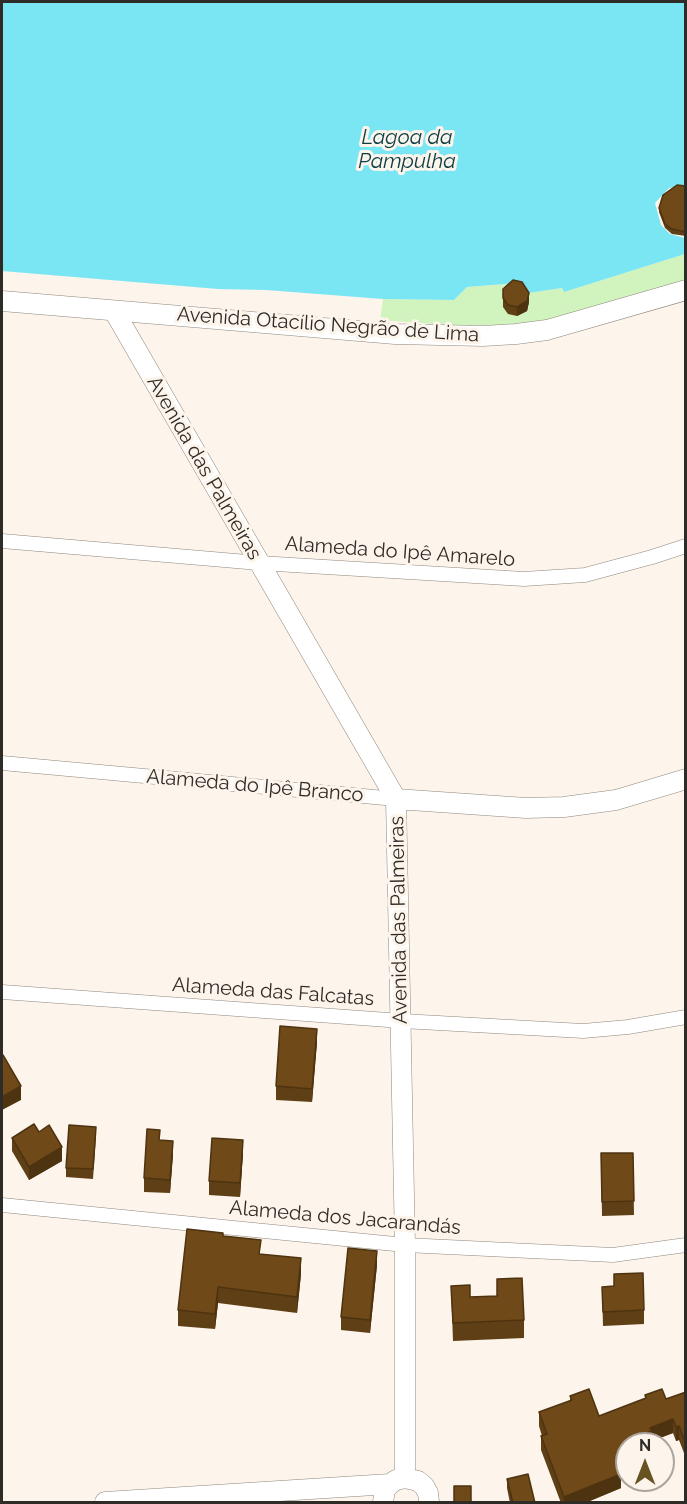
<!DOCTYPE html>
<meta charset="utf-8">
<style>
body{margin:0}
#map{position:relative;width:687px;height:1504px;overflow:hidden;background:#fdf4eb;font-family:Raleway,sans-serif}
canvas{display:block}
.frame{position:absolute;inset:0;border:3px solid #2f2c28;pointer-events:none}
.north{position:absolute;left:615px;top:1432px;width:60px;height:60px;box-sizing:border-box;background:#fdf4eb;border:2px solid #aba49d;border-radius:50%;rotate:0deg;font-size:16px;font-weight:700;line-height:24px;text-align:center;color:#2f2c28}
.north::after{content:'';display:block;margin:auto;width:21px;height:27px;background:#675221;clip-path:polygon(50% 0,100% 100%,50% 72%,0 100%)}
</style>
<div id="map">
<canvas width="687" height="1504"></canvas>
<div class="frame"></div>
<div class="north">N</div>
</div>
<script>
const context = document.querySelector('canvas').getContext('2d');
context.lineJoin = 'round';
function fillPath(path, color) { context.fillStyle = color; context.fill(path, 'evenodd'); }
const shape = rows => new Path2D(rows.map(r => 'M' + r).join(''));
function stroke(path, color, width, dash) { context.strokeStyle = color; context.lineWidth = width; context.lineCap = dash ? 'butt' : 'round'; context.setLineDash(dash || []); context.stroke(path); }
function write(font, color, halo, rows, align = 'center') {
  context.font = font + ' Raleway,sans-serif'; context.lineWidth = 6; context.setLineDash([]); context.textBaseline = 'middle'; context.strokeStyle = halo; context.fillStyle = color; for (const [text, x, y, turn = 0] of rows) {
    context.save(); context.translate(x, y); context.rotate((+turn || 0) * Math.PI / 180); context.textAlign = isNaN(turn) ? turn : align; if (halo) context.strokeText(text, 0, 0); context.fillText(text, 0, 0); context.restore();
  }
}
fillPath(shape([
 [685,254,685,285,611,310,522,325,448,325,380,320,383,299,454,300,467,287,519,283,528,293,562,288,564,292]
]), '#d1f4be');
fillPath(shape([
 [2,2,685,2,685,186,669,188,655,203,661,225,670,234,685,238,685,254,564,292,562,288,528,293,518,283,467,287,454,300,383,299,266,290,218,289,2,271]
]), '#7ae6f4');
const street = shape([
 [2,541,259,563,524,579,585,575,652,557,686,546],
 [2,763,396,799],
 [2,992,402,1021,583,1031,628,1027,686,1017],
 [2,1205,405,1245,613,1255,686,1245]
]);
const secondary = shape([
 [2,301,395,334,483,336,516,334,547,330,686,290],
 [114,311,396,799,405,1245,405,1478],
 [396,799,526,808,564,807,616,800,686,779],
 [105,1502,390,1484],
 [383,1502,385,1490,390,1484,396,1480,405,1478,418,1481,424,1486,428,1493,429,1502]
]);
stroke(street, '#8e877e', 15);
stroke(secondary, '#8e877e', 21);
stroke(street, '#fff', 14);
stroke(secondary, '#fff', 20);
fillPath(shape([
 [686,186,686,236,672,234,665,228,659,212,659,208],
 [503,289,529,302,527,311,517,316,508,314,503,307],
 [317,1042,312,1102,276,1100,276,1086],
 [39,1132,62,1161,29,1180,12,1151,12,1138],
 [96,1136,93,1179,66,1177,66,1168],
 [160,1140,173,1154,170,1193,144,1192,144,1178],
 [243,1153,240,1197,209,1195,209,1181],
 [601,1153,633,1153,634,1215,602,1216],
 [223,1236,301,1274,297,1313,218,1303,215,1329,178,1326,178,1310],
 [377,1265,370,1333,341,1330,341,1317],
 [497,1279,524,1320,524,1338,453,1341,451,1286,470,1297,497,1296],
 [602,1287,644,1310,644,1324,603,1326],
 [686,1392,686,1452,684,1453,679,1440,676,1441,673,1433,652,1441,652,1444,627,1444,627,1477,621,1480,621,1488,585,1503,561,1503,541,1450,541,1436,542,1436,539,1426,539,1412,570,1401,570,1396,599,1416,645,1399,645,1395,666,1399],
 [507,1479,535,1503,510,1503,507,1488]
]), '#5f3f15');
fillPath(shape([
 [529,293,529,302,527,311,517,316,517,307],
 [317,1029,317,1042,312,1102,312,1089],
 [21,1086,21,1100,2,1110,2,1097],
 [243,1140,243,1153,240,1197,240,1183],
 [173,1141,173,1154,170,1193,170,1180],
 [62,1147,62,1161,29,1180,29,1167],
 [377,1251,377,1265,370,1333,370,1320],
 [301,1258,301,1274,297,1313,297,1297],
 [218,1287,218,1303,215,1329,215,1314],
 [673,1419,673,1433,652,1441,652,1444,633,1444,633,1438,650,1428],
 [679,1426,679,1440,676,1441,676,1427],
 [686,1438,686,1452,684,1453,684,1439],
 [627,1463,627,1477,621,1480,621,1488,585,1503,564,1503,564,1497,619,1467]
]), '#4e3311');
const building = shape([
 [677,185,686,186,686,232,672,229,665,224,659,208,663,195,677,185],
 [513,280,522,282,529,293,527,301,517,307,508,305,503,298,503,289,513,280],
 [280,1026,317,1029,312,1089,276,1086,280,1026],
 [3,1055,21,1086,2,1097,2,1056,3,1055],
 [34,1124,39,1132,49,1125,62,1147,29,1167,12,1138,34,1124],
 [69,1125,96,1127,93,1169,66,1168,69,1125],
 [147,1129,160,1130,159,1140,173,1141,170,1180,144,1178,147,1129],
 [212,1138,243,1140,240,1183,209,1181,212,1138],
 [601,1153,633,1153,634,1201,602,1202,601,1153],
 [187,1229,223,1233,223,1236,261,1240,259,1254,301,1258,297,1297,218,1287,215,1314,178,1310,187,1229],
 [348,1248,377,1251,370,1320,341,1317,348,1248],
 [643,1273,644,1310,603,1312,602,1287,614,1286,614,1274,643,1273],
 [522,1278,524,1320,453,1323,451,1286,470,1285,470,1297,497,1296,497,1279,522,1278],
 [589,1389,599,1416,646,1398,645,1395,662,1389,666,1399,686,1392,686,1438,684,1439,679,1426,676,1427,673,1419,650,1428,652,1431,633,1438,635,1444,627,1444,627,1463,619,1467,621,1474,564,1497,541,1436,547,1434,539,1412,572,1400,570,1396,589,1389],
 [528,1474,535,1503,513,1503,507,1479,528,1474],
 [454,1486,471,1486,471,1503,454,1503,454,1486]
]);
fillPath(building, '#6f4918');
stroke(building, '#4e3311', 1.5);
write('20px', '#2f2c28', '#fdf4eb', [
 ["Avenida Otacílio Negrão de Lima",328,325,4],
 ["Avenida das Palmeiras",204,468,60],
 ["Alameda do Ipê Amarelo",400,552,4],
 ["Alameda do Ipê Branco",255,786,5],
 ["Avenida das Palmeiras",399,920,-91],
 ["Alameda das Falcatas",273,992,4],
 ["Alameda dos Jacarandás",345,1218,5]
]);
write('italic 21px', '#0c3f45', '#fdf4eb', [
 ["Lagoa da",407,138],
 ["Pampulha",407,162]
]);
</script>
